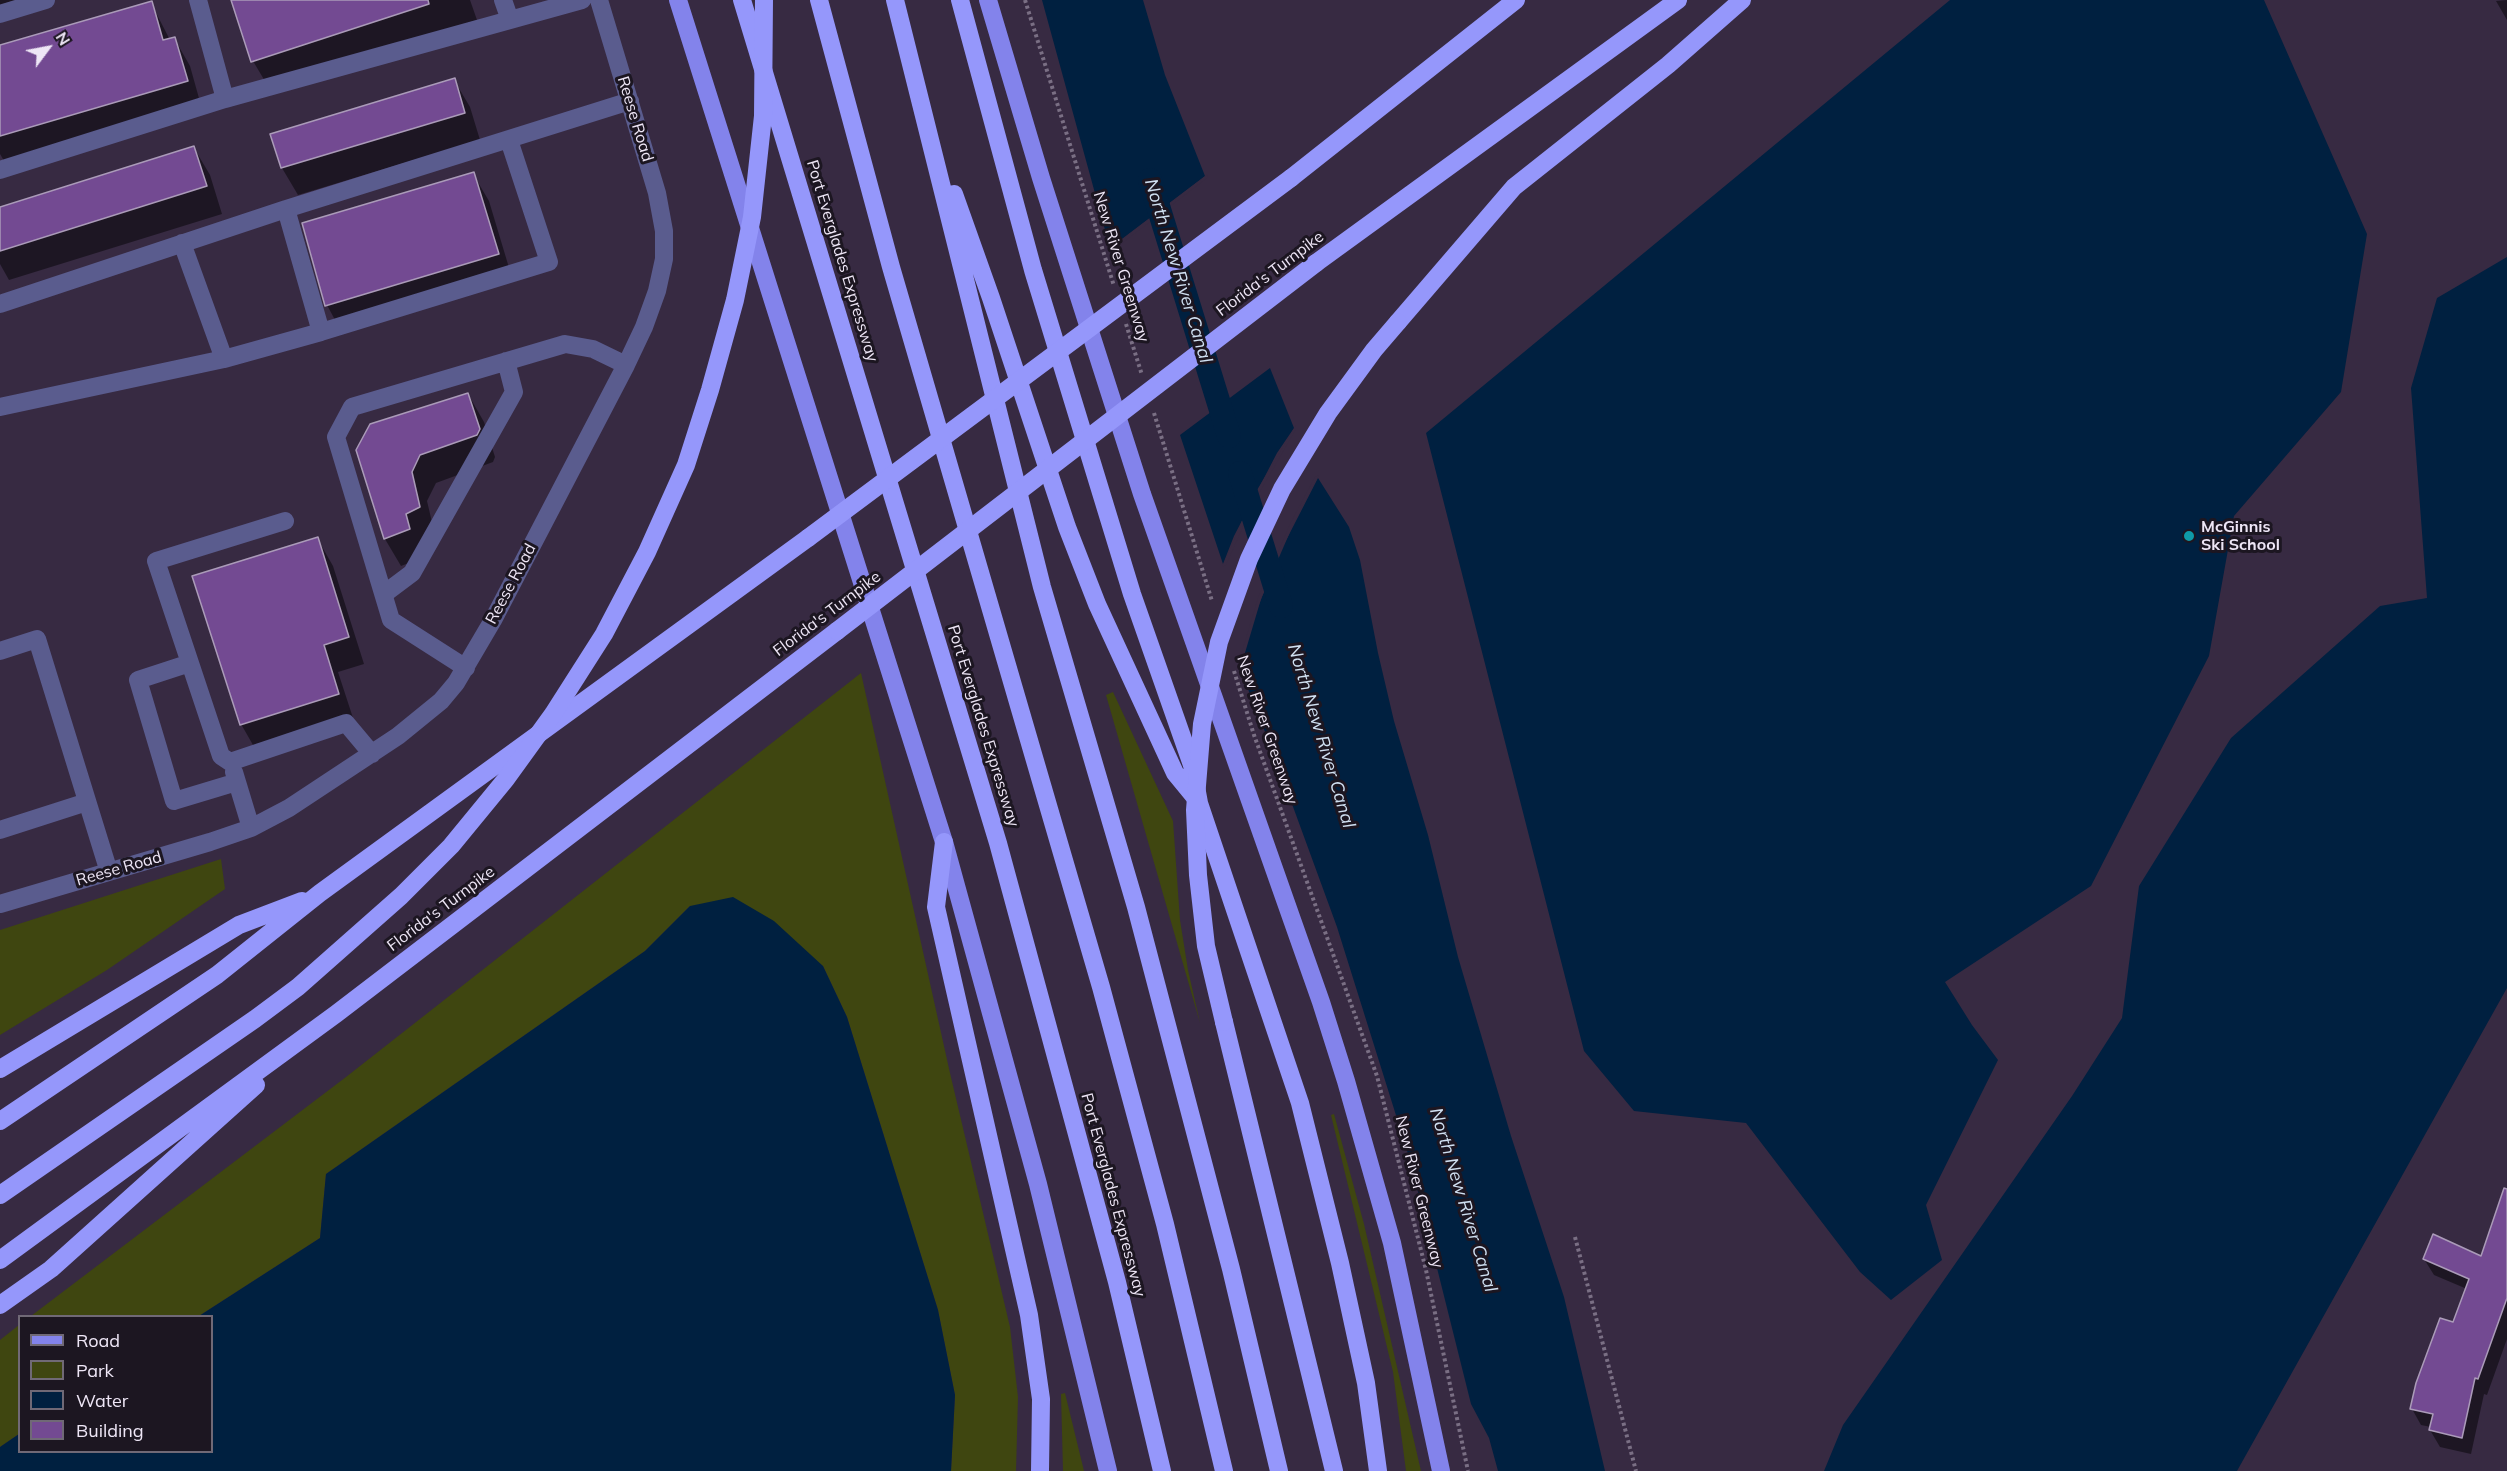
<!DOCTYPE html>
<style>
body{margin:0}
#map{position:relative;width:2507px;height:1471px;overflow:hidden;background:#372a42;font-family:Mulish,sans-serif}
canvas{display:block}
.legend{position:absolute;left:18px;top:1315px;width:195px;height:138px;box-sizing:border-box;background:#1c1621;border:2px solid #706976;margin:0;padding:8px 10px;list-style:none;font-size:18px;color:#eee6f6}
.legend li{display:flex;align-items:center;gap:12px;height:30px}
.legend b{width:30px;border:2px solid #706976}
.north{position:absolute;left:18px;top:18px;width:60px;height:60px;-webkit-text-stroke:4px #1c1621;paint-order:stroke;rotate:58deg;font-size:16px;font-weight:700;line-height:24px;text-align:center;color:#eee6f6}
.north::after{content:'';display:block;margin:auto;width:21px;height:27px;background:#eee6f6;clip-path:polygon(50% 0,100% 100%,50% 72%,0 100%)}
</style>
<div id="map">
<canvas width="2507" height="1471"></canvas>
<ul class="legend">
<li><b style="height:8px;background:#8383eb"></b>Road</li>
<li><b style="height:16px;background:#3f4610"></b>Park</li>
<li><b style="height:16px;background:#002040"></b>Water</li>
<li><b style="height:16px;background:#734a92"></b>Building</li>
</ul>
<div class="north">N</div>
</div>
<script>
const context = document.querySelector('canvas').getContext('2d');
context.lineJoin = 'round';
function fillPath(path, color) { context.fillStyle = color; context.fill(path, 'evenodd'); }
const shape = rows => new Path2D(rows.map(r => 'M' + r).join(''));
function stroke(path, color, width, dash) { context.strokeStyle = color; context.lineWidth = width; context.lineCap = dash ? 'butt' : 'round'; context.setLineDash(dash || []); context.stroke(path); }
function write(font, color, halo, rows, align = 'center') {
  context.font = font + ' Mulish,sans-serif'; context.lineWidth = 6; context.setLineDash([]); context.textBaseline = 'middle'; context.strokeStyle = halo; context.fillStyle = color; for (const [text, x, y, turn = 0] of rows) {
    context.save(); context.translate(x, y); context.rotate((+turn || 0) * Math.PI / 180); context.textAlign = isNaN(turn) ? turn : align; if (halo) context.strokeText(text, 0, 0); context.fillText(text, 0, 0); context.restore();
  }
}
fillPath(shape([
 [861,673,950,1073,1010,1327,1018,1397,1016,1471,951,1471,955,1395,938,1310,847,1017,823,966,690,906,645,951,326,1174,320,1238,199,1316,31,1316,346,1077],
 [1113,692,1173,821,1180,920,1188,970,1200,1023,1106,695],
 [221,859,225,889,107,970,0,1035,0,930],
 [1334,1114,1364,1224,1421,1471,1406,1471,1393,1372,1331,1115],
 [19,1325,19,1434,0,1447,0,1340],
 [1065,1393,1084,1471,1063,1471,1061,1394]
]), '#3f4610');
fillPath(shape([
 [1042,0,1143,0,1165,75,1205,176,1110,248],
 [1950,0,2264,0,2367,234,2341,392,2234,516,2209,656,2091,886,1945,982,1972,1025,1998,1060,1926,1205,1942,1260,1891,1300,1860,1272,1746,1123,1634,1111,1584,1051,1426,433],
 [2507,257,2507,988,2237,1471,1824,1471,1843,1425,2072,1096,2122,1018,2139,886,2231,738,2380,606,2427,598,2411,388,2437,298],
 [1270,368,1294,428,1277,453,1234,536,1223,564,1180,435],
 [1318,478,1349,527,1360,560,1378,653,1394,721,1428,835,1458,957,1511,1136,1564,1297,1605,1471,1498,1471,1489,1438,1471,1404,1410,1160,1337,927,1273,752,1240,669,1249,631,1276,560],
 [733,897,774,921,823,966,847,1017,938,1310,955,1395,951,1471,0,1471,0,1447,19,1434,20,1452,212,1452,212,1316,199,1316,320,1238,326,1174,645,951,690,906]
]), '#002040');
fillPath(shape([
 [1208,174,1207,178,1112,251,1108,250],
 [1296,425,1296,429,1254,502,1226,565,1222,567,1251,500],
 [1319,475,1293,525,1261,599,1239,673,1237,668,1258,598,1290,524,1315,477]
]), '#372a42');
fillPath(shape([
 [0,0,15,0,0,5],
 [233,0,470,0,477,20,269,88,253,61],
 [2507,0,2507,20,2496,1],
 [151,3,170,40,174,38,190,66,202,109,7,166,0,154,0,47],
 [454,80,470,107,480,140,298,195,282,168,272,135],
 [194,148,210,175,222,214,9,280,0,264,0,208],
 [473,174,489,201,513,281,342,333,327,305],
 [468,394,484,422,495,457,493,462,436,483,427,501,435,535,424,557,401,566,385,539,358,450],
 [317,538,333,566,364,664,338,672,354,721,257,752,241,724],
 [2507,1203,2507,1339,2487,1395,2484,1394,2471,1454,2440,1447,2430,1430,2431,1427,2421,1425,2412,1409,2454,1324,2467,1289,2434,1275,2424,1259,2482,1258]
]), '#0007');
stroke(shape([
 [1150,180,1229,436],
 [1240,473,1281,606]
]), '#002040', 24);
const building = shape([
 [231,0,428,0,429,4,251,62,231,0],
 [152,1,163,40,175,37,188,81,0,136,0,45,152,1],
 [455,78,465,113,281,168,270,134,455,78],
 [194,146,207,186,0,251,0,207,194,146],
 [474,172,499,254,325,306,302,223,474,172],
 [468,393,480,429,477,435,420,455,412,472,420,507,406,514,410,529,384,539,356,450,370,424,468,393],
 [318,537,349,637,324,645,339,694,240,725,192,576,318,537],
 [2504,1188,2507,1189,2507,1298,2478,1379,2475,1378,2462,1438,2429,1430,2433,1414,2410,1409,2416,1383,2440,1318,2453,1322,2469,1279,2423,1259,2433,1234,2481,1256,2504,1188]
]);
fillPath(building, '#734a92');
stroke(building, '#ab9bb9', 1.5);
stroke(shape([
 [1025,0,1114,286],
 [1126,324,1142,375],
 [1154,413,1212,601],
 [1234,671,1254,735,1377,1076,1426,1270,1468,1471],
 [1575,1237,1636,1471]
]), '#7a6f84', 4, [3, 3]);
stroke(shape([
 [198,0,225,99,582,0],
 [503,0,510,20],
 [0,14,46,0],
 [509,140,549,262,321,332,286,209,630,101],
 [0,170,225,99],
 [182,243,224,359],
 [0,304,286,209],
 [0,407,224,359,321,332],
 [285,521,156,561,221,756,230,762,346,723,372,754],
 [384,594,412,573,514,392,506,361],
 [0,651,37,639,109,872],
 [190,663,138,680,174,801,237,782],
 [466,668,391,620,336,437,352,407,565,344,593,349,626,365],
 [234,772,251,828],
 [0,830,87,802],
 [0,904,210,842,251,828,289,808,398,736,441,701,456,683,493,620,626,365,644,327,657,291,664,259,664,231,657,193,599,0]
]), '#5a5c8e', 18);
stroke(shape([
 [678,0,944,842,1038,1184,1108,1471],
 [988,0,1041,178,1142,494,1321,1002,1346,1081,1392,1243,1441,1471]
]), '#8383eb', 18);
stroke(shape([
 [742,0,998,843,1117,1282,1162,1471],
 [819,0,891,267,1101,987,1165,1224,1224,1471],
 [895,0,1042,587,1136,907,1231,1269,1279,1471],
 [960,0,1033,270,1132,594,1192,765,1199,803,1300,1103,1340,1263,1366,1383,1378,1471],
 [1291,178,1516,0],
 [954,194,991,298,1067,527,1097,604,1175,773,1198,801],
 [1316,263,1678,0],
 [1398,322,1514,187,1668,65,1742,0],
 [944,842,936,907,1029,1315,1041,1399,1040,1471],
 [1224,1022,1334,1471],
 [0,1069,239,925,302,901],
 [0,1121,217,975,320,893,808,538],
 [0,1260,336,1014,837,631],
 [0,1305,51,1269,256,1085]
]), '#9597fb', 18);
stroke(shape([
 [808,538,1291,178],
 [837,631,1316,263],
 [1224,1022,1206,946,1198,875,1195,810,1202,724,1219,642,1249,559,1282,489,1328,413,1374,350,1398,322],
 [0,1195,255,1019,298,987,401,896,451,846,506,779,553,714,604,634,647,552,686,465,710,390,735,300,752,217,763,116,764,0]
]), '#9597fb', 18);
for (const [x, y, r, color] of [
 [2189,536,6,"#0f9aa8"]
]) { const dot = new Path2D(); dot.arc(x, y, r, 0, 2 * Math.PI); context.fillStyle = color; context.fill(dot); stroke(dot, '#1c1621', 2); }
write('16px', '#eee6f6', '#1c1621', [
 ["Reese Road",635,119,73],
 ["Port Everglades Expressway",842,261,73],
 ["New River Greenway",1121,267,73],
 ["Florida's Turnpike",1270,274,-37],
 ["Reese Road",511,584,-62],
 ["Florida's Turnpike",827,614,-37],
 ["Port Everglades Expressway",983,726,73],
 ["New River Greenway",1267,730,71],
 ["Reese Road",119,869,-16],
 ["Florida's Turnpike",441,909,-37],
 ["New River Greenway",1419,1192,76],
 ["Port Everglades Expressway",1113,1195,75]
]);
write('bold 16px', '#eee6f6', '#1c1621', [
 ["McGinnis",2201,527],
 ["Ski School",2201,545]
], 'left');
write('italic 18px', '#d0e0f2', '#1c1621', [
 ["North New River Canal",1178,271,73],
 ["North New River Canal",1321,736,73],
 ["North New River Canal",1463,1200,73]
]);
</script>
